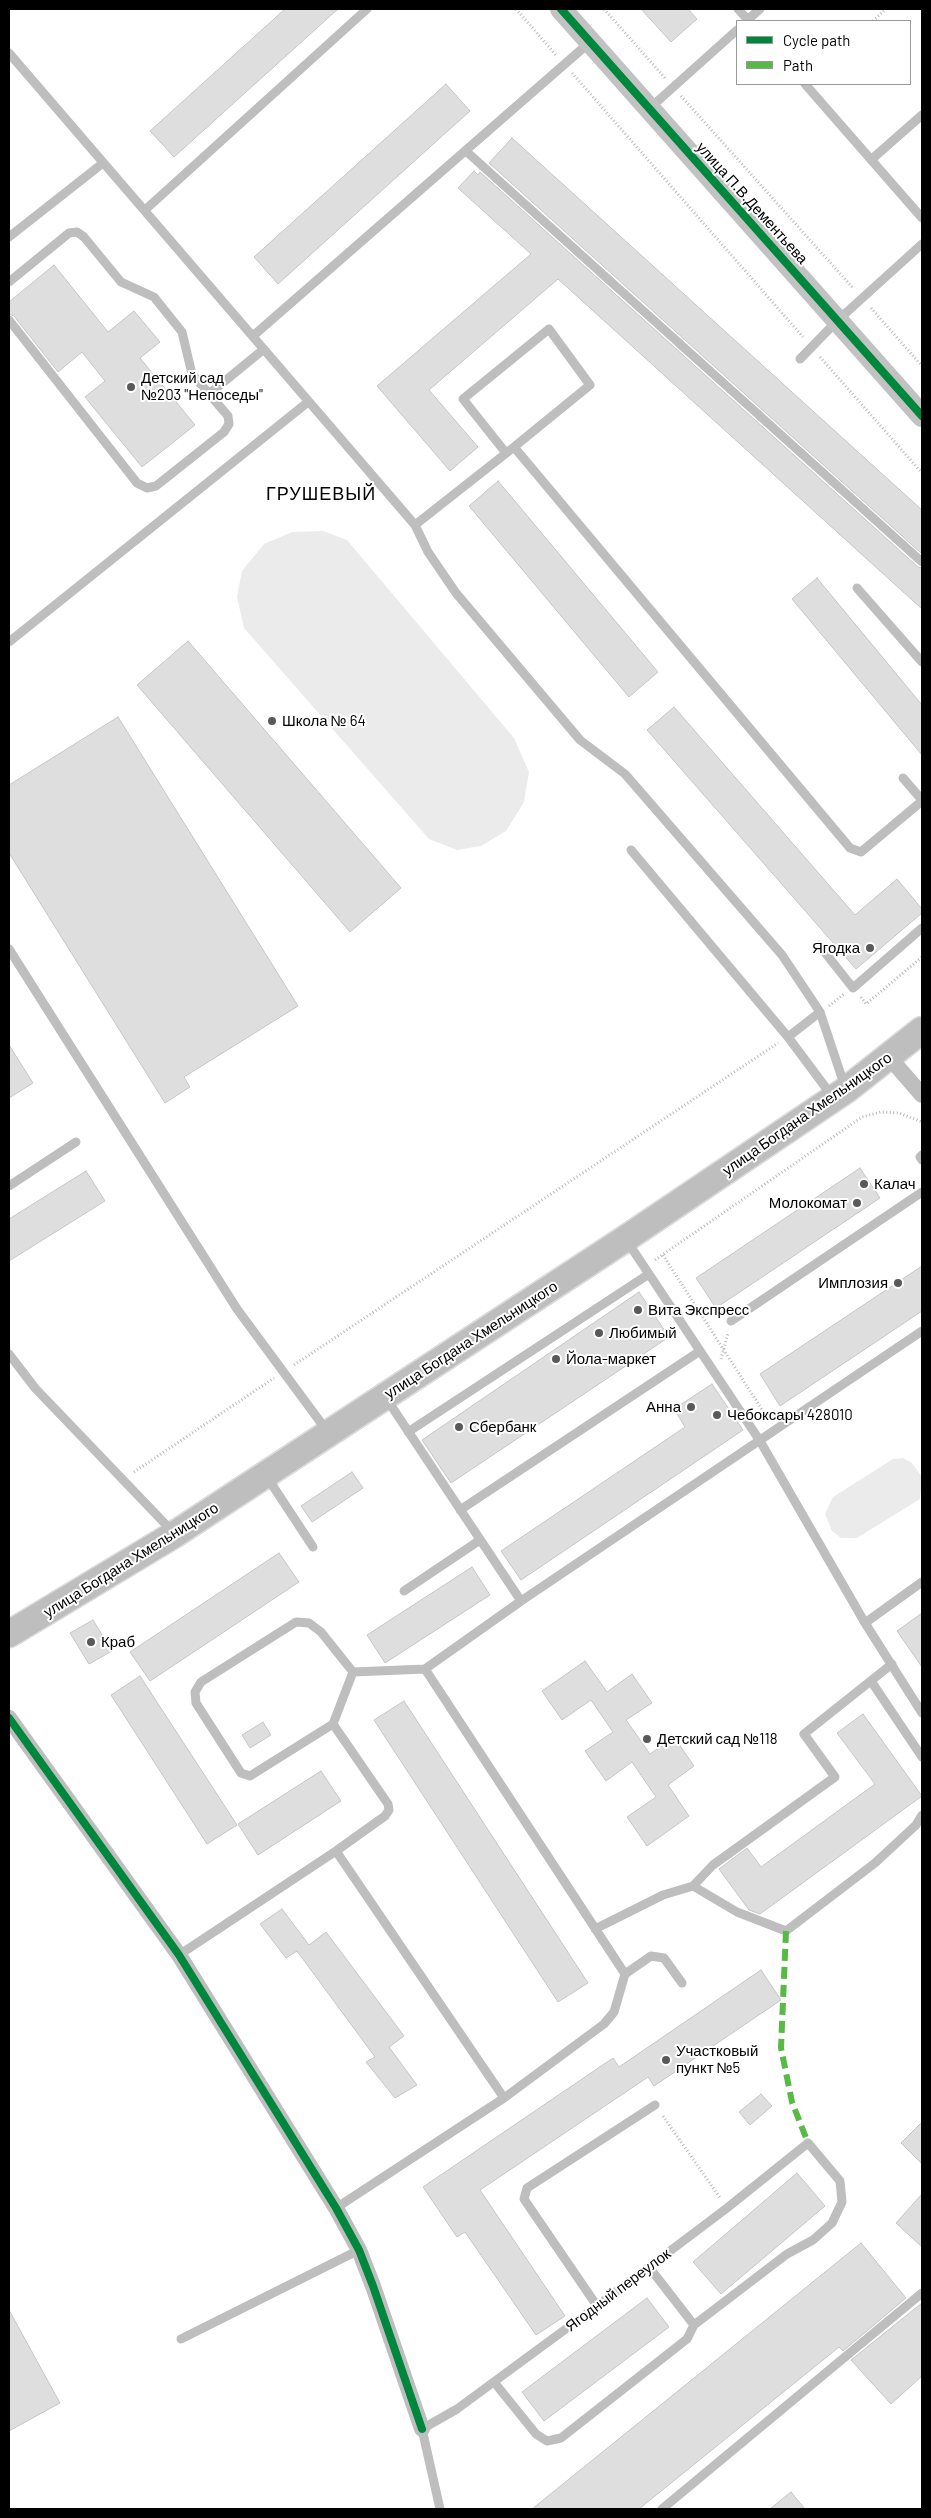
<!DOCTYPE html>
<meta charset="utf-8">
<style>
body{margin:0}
#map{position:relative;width:931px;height:2518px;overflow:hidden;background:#fff;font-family:Barlow,sans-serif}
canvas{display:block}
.frame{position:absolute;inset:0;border:10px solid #000;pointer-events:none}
.legend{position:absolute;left:736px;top:20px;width:175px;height:65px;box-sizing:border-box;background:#fff;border:1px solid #999;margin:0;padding:6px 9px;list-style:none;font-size:15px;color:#000}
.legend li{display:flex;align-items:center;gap:10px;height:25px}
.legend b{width:25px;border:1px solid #999}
</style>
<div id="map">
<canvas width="931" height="2518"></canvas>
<div class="frame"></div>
<ul class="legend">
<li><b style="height:6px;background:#00873e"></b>Cycle path</li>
<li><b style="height:6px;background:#58b947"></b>Path</li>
</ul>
</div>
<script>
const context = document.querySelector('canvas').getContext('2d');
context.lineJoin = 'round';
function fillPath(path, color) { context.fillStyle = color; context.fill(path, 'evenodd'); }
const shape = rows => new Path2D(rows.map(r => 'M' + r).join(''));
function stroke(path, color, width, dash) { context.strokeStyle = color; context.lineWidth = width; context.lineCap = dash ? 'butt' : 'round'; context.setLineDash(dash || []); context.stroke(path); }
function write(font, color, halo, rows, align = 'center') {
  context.font = font + ' Barlow,sans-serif'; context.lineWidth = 4; context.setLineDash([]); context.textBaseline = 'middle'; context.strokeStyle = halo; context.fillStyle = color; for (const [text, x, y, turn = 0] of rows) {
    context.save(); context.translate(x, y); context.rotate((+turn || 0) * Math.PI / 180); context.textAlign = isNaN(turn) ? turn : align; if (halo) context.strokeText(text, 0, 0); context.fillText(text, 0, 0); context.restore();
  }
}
fillPath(shape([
 [323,531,347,540,514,738,529,772,524,802,506,831,481,846,457,850,429,839,244,628,237,597,242,571,264,544,292,532],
 [903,1458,912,1463,922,1477,920,1499,857,1538,841,1538,832,1531,825,1514,833,1497,893,1459]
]), '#ebebeb');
const building = shape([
 [285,9,338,9,174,157,150,131,285,9],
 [641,9,688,9,697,19,671,42,641,9],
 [446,84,470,111,278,284,254,257,446,84],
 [512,138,922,510,922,554,489,163,512,138],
 [474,171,478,175,480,172,918,567,922,568,922,609,558,279,429,390,478,447,450,471,377,386,531,254,458,188,474,171],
 [54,265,108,332,134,311,160,342,140,358,195,425,142,467,85,397,105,381,82,352,58,372,14,316,9,314,9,302,54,265],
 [498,481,658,672,629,697,469,506,498,481],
 [817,578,922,705,922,755,792,599,817,578],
 [188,641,401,888,350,932,137,685,188,641],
 [674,707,855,915,897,879,922,909,922,913,856,969,647,730,674,707],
 [118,717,298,1006,184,1077,190,1087,165,1103,9,853,9,785,118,717],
 [9,1045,33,1083,9,1098,9,1045],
 [860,1168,880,1198,716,1308,696,1278,860,1168],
 [86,1171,105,1201,9,1261,9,1219,86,1171],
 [922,1266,922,1311,780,1406,760,1374,922,1266],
 [639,1292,669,1337,451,1483,422,1440,639,1292],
 [712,1384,743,1430,521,1580,501,1551,685,1427,674,1409,712,1384],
 [352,1472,363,1488,312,1522,301,1506,352,1472],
 [279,1553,299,1582,150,1681,130,1652,279,1553],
 [472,1567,490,1595,385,1663,367,1635,472,1567],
 [922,1613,922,1667,897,1631,922,1613],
 [93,1620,112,1651,89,1664,70,1633,93,1620],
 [585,1661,607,1692,632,1674,652,1703,626,1720,650,1754,674,1737,694,1766,668,1785,689,1816,647,1846,627,1817,656,1797,632,1762,606,1781,585,1751,613,1732,591,1700,562,1720,542,1691,585,1661],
 [140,1676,237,1825,207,1844,111,1695,140,1676],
 [404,1701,588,1983,558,2002,374,1720,404,1701],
 [863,1714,922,1796,760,1914,749,1910,719,1869,747,1848,761,1867,875,1784,837,1733,863,1714],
 [263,1722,271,1735,250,1748,242,1735,263,1722],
 [321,1771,341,1801,258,1855,238,1824,321,1771],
 [282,1909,309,1945,326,1932,404,2036,389,2047,417,2085,395,2098,366,2062,375,2057,297,1951,286,1958,260,1924,282,1909],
 [761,1970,781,2000,654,2086,648,2077,480,2190,565,2316,536,2335,465,2232,457,2237,423,2187,613,2058,619,2067,761,1970],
 [761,2094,772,2106,750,2125,739,2112,761,2094],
 [922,2122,922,2164,901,2143,922,2122],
 [797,2173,825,2206,721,2294,693,2262,797,2173],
 [922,2194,922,2247,896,2223,922,2194],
 [861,2243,906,2298,843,2351,839,2347,639,2509,532,2509,861,2243],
 [647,2298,669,2327,544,2421,522,2392,647,2298],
 [922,2303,922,2376,891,2404,851,2360,922,2303],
 [9,2310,60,2403,9,2431,9,2310],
 [791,2492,805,2509,770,2509,791,2492]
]);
fillPath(building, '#dedede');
stroke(building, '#c6c6c6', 1);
const primary = shape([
 [9,1634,175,1534,625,1239,846,1090,922,1030]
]);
stroke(primary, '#dbdbdb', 29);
stroke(shape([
 [516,9,556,55],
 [604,9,665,78],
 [873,21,886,9],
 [572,73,803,337],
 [681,96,853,288],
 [871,308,922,366],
 [820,357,922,473],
 [861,997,866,1004,922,957],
 [829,1006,844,994],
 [663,1255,768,1419],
 [655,1260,862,1117,881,1112,899,1113,922,1122],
 [721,1359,728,1333],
 [294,1365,778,1043],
 [134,1472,274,1378],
 [663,2116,721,2199]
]), '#b9b9b9', 3, [1, 2.5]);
stroke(shape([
 [738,9,749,21],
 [746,21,760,9],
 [9,53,415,525,428,552,456,593,580,740,625,774,782,955,820,1012,845,1087],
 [805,84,922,218],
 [650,108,737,30],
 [467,152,922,562],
 [872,159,922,115],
 [145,210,367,9],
 [9,237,103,163],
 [9,282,69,233,77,232,84,237,121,282,154,297,182,332,192,374,228,416,229,424,224,432,156,486,147,488,137,483,9,320],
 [253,336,590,42],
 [800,359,837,321,922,244],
 [209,394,264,349],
 [514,447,850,848,861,852,922,801],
 [415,525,514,447,590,385,549,329,463,399,506,453],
 [857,588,922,662],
 [9,642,308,402],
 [903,778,922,800],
 [631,850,788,1037,832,1096],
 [819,945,853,988,922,928],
 [9,949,237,1309,327,1431],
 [788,1037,820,1012],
 [922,1155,920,1157,922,1160],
 [9,1186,76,1142],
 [627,1241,760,1441,865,1623,922,1713],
 [731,1321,922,1192],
 [9,1354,35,1388,173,1532],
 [386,1398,521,1601],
 [408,1432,649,1274],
 [267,1477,313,1547],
 [460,1510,700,1351],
 [404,1591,480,1540],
 [865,1623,922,1582],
 [425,1669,625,1974],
 [353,1672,333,1724,250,1776,241,1773,196,1703,195,1692,201,1682,296,1622,309,1623,321,1632,353,1672,425,1669,521,1601,922,1331],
 [871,1681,922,1757],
 [336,1851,504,2098],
 [693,1886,737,1912,786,1931,875,1863,916,1825,922,1815],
 [595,1929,663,1895,693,1886,713,1865,835,1777,804,1734,892,1664],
 [179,1955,336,1851,385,1816,389,1810,388,1804,333,1724],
 [336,2208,504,2098,604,2024,614,2012,625,1974,651,1956,664,1958,682,1983],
 [597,2306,524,2199,527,2188,655,2105],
 [181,2339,359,2250],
 [494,2382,536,2434,547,2441,561,2438,687,2339,694,2325,649,2267],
 [440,2509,422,2429,457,2409,597,2306,727,2208,808,2143,840,2181,842,2202,832,2223,813,2240,787,2254,694,2325],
 [662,2509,922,2293]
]), '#bebebe', 9);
stroke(shape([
 [889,1057,922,1095],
 [9,1718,179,1955,336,2208,359,2250,373,2286,422,2429]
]), '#bebebe', 16);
stroke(shape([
 [561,9,922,416]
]), '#c2c2c2', 22);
stroke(primary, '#bebebe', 26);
stroke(shape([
 [786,1931,781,2048,792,2102,808,2143]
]), '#58b947', 6, [12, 6]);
stroke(shape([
 [561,9,922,416],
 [9,1718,179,1955,336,2208,359,2250,373,2286,422,2429]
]), '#00873e', 8);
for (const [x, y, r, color] of [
 [131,387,5,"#595959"],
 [272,721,5,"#595959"],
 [870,948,5,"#595959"],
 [864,1184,5,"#595959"],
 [857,1203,5,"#595959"],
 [898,1283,5,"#595959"],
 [638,1310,5,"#595959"],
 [599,1333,5,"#595959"],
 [556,1359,5,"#595959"],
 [691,1407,5,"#595959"],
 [717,1415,5,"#595959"],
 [459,1427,5,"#595959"],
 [91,1642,5,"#595959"],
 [647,1739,5,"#595959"],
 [666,2060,5,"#595959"]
]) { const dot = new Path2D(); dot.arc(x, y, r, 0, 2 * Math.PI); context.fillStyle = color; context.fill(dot); stroke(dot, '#fff', 2); }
write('15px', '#000', '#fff', [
 ["улица П.В.Дементьева",752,203,48],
 ["улица Богдана Хмельницкого",807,1114,-35],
 ["улица Богдана Хмельницкого",471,1340,-33],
 ["улица Богдана Хмельницкого",131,1560,-32],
 ["Ягодный переулок",618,2290,-37]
]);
write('15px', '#000', '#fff', [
 ["Детский сад",141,378],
 ["№203 \"Непоседы\"",141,395],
 ["Школа № 64",282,721],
 ["Ягодка",860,948,"right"],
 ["Калач",874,1184],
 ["Молокомат",847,1203,"right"],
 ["Имплозия",888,1283,"right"],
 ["Вита Экспресс",648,1310],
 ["Любимый",609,1333],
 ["Йола-маркет",566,1359],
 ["Анна",681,1407,"right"],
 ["Чебоксары 428010",727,1415],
 ["Сбербанк",469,1427],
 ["Краб",101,1642],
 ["Детский сад №118",657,1739],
 ["Участковый",676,2051],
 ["пункт №5",676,2068]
], 'left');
context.letterSpacing = '1px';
write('18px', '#000', '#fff', [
 ["ГРУШЕВЫЙ",321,494]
]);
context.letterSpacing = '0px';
</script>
